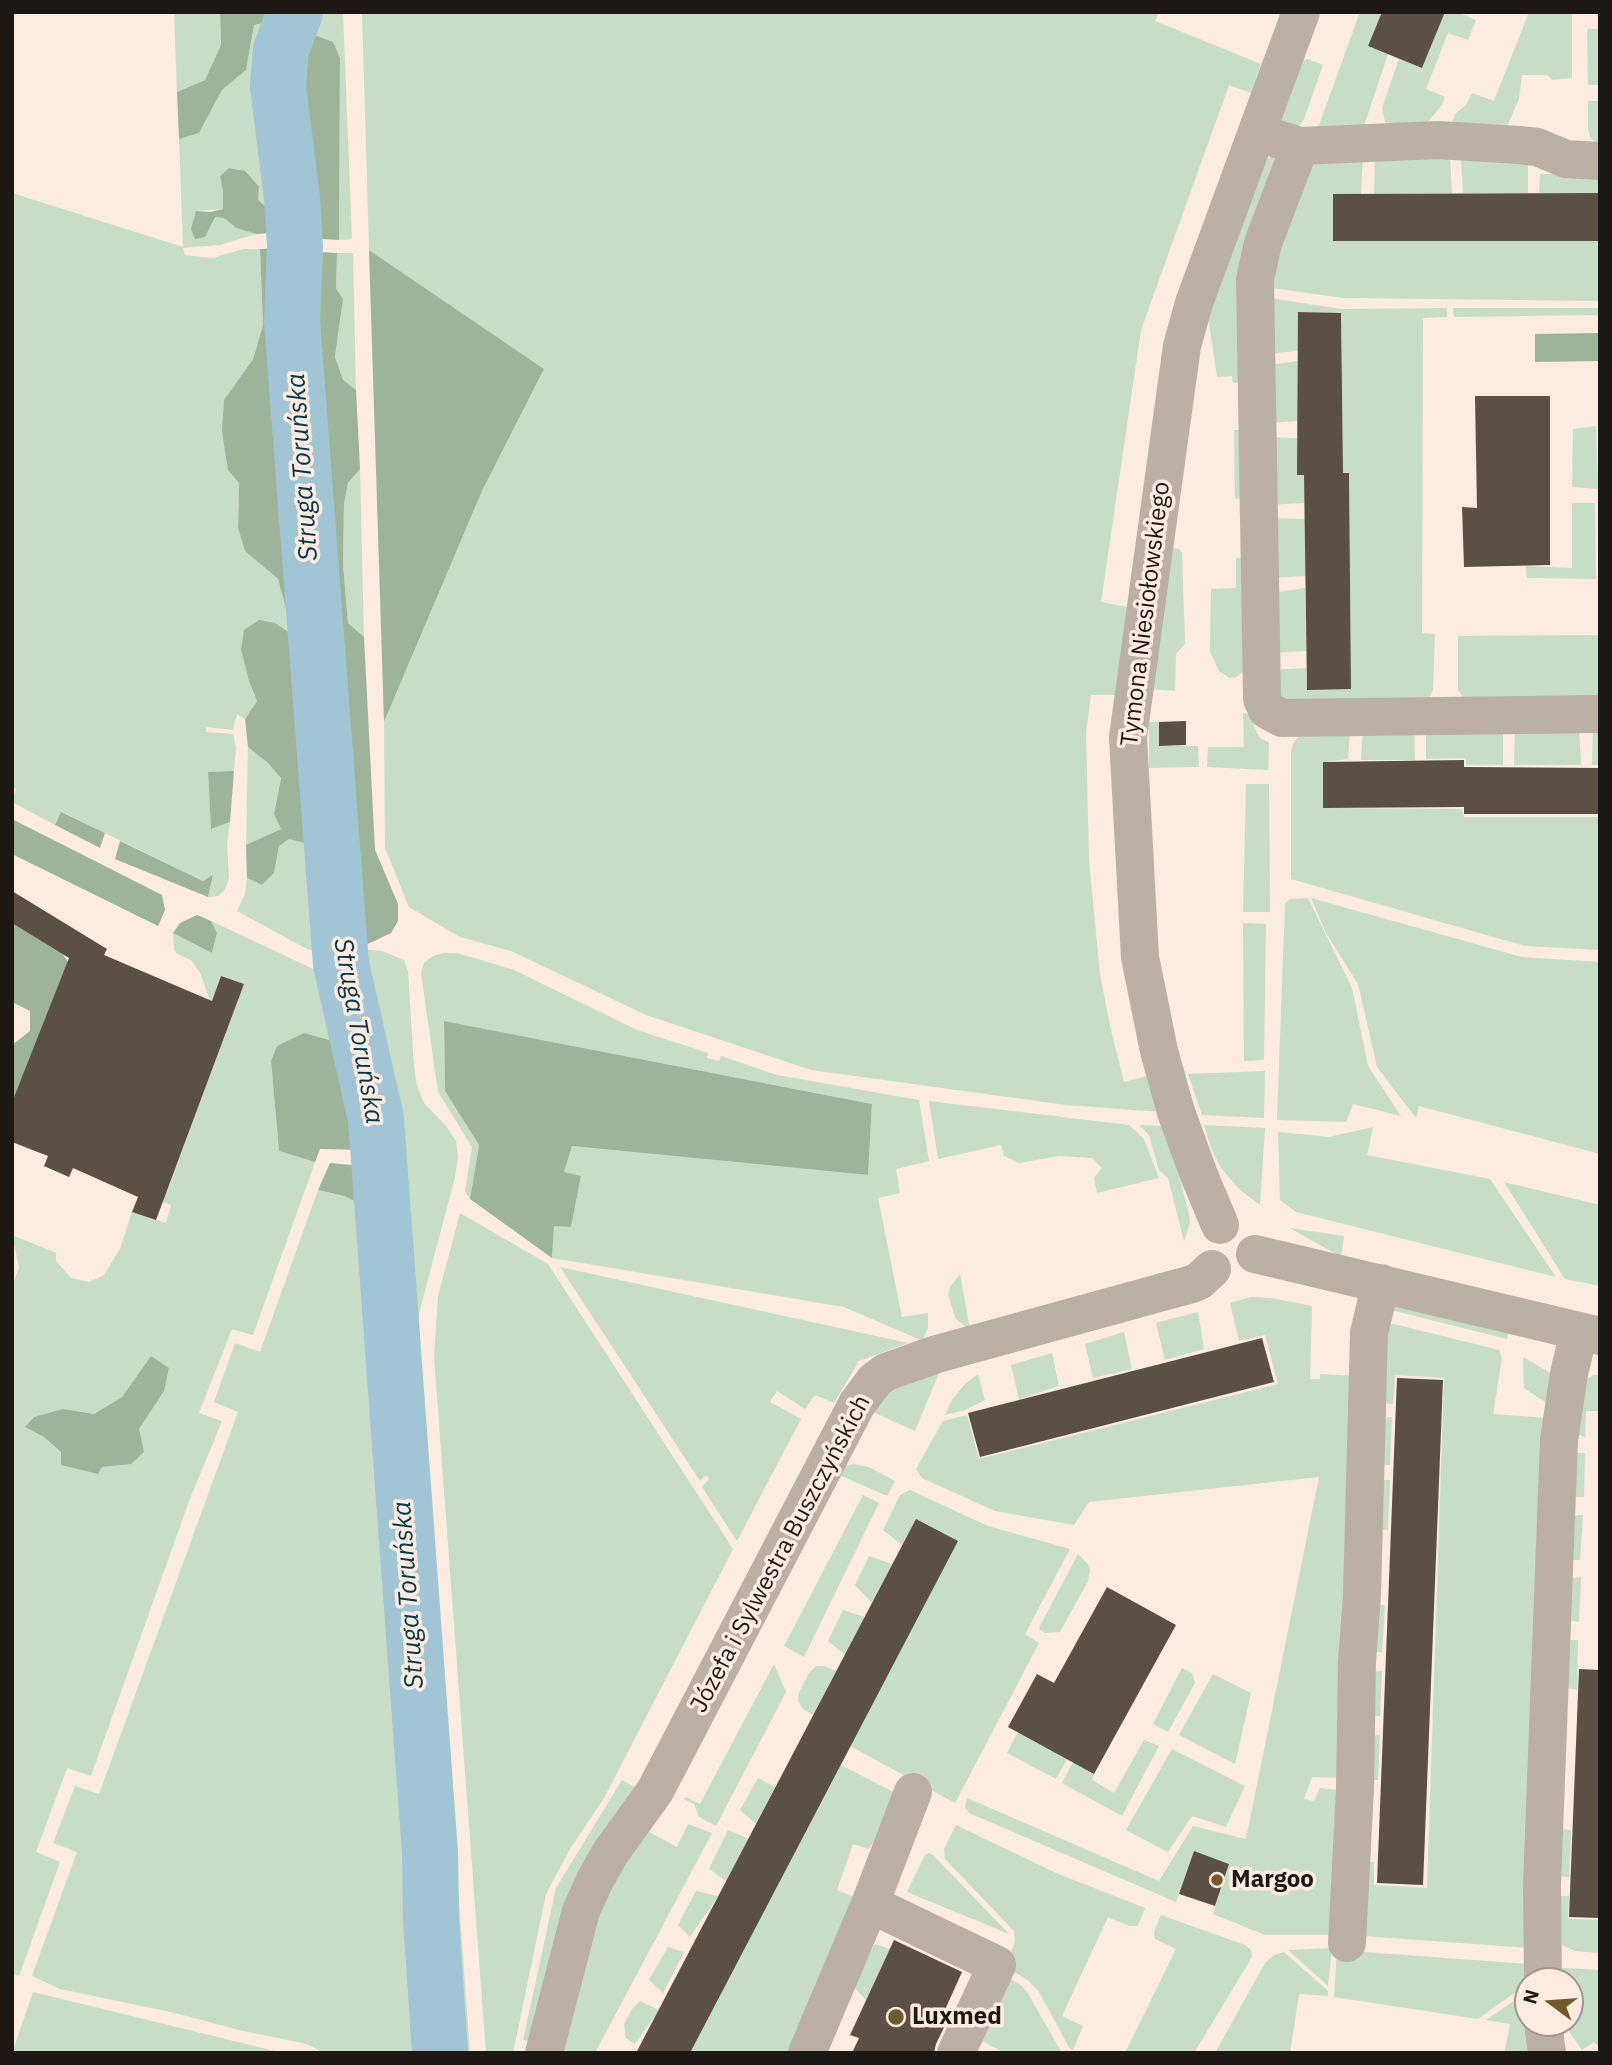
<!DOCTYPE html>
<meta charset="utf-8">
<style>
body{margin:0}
#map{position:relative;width:1612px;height:2065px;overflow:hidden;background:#fbebe0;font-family:"IBM Plex Sans",sans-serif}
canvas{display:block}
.frame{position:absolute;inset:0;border:14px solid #1e1814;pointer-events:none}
.north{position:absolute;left:1514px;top:1967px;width:70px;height:70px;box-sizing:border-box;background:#fbebe0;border:2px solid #a3978e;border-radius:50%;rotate:286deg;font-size:19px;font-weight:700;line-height:28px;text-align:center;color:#1e1814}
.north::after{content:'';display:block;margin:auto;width:24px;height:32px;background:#725b2b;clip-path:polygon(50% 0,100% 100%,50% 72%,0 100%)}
</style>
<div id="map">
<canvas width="1612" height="2065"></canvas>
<div class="frame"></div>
<div class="north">N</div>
</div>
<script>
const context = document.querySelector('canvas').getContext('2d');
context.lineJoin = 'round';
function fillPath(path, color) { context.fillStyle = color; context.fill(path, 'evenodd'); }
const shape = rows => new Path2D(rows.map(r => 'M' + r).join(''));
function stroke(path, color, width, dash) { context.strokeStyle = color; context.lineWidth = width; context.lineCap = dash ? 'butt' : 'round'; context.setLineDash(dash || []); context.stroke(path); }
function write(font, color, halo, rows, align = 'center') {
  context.font = font + ' "IBM Plex Sans",sans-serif'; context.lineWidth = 7; context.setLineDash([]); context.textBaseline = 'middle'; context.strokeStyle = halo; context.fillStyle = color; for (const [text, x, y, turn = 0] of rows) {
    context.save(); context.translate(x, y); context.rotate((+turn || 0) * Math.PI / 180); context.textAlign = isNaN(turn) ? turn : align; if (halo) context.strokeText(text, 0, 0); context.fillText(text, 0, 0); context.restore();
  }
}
fillPath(shape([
 [174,12,220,12,221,45,205,80,177,92],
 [302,12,343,12,352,239,339,240,340,58,315,35,290,51],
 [362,12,1159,12,1155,21,1261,64,1251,93,1229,85,1141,330,1101,602,1128,607,1119,695,1091,695,1086,733,1089,861,1100,974,1110,1026,1124,1082,1151,1075,1162,1112,1066,1105,811,1070,646,1015,511,951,460,937,409,907,385,848,384,722,482,491,544,369,369,250],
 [1360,12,1382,12,1368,46,1388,54,1362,132,1315,136],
 [1445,12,1457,12,1476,20,1468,40,1448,33,1426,89,1445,97,1442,105,1427,123,1391,125,1385,122,1382,108,1399,59,1422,68],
 [1529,12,1572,12,1572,78,1553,80,1547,75,1522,75,1519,99,1506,129,1452,123,1455,114,1466,105,1472,93,1494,101],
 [282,19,273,40,269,64,279,207,265,206,257,200,259,185,245,171,220,176,223,192,223,209,196,211,224,218,236,228,257,234,219,245,183,248,185,255,213,258,243,249,260,249,263,325,253,359,224,400,228,470,239,483,238,528,245,551,278,579,293,636,241,650,249,681,257,701,245,719,237,714,233,730,206,727,206,732,233,734,236,748,234,771,208,772,211,828,230,822,227,845,229,878,225,890,218,896,208,897,213,876,203,881,62,812,55,825,12,802,16,789,12,787,12,193,183,247,179,139,199,133,222,90,246,70,254,25],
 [1587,29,1600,29,1600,85,1588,85],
 [1308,59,1323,65,1304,119,1296,130,1279,119,1299,62],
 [1588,101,1600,101,1600,148,1590,137,1588,129],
 [1307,155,1363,155,1361,194,1333,194,1333,241,1600,241,1600,301,1344,298,1264,287],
 [1450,155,1452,193,1374,194,1375,157],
 [1272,156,1275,157,1247,382,1233,383,1232,376,1217,377,1208,317,1266,160],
 [1528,158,1528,193,1463,193,1461,159],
 [1600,173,1600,193,1539,193,1540,174],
 [337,253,353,253,356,390,342,380,335,357,343,299,336,288],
 [1264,297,1341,309,1447,308,1447,317,1423,318,1422,633,1435,634,1433,690,1429,699,1288,704,1268,686,1270,670,1306,668,1307,689,1351,689,1349,473,1343,473,1341,313,1298,351,1265,354],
 [1453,308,1600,308,1600,315,1454,317],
 [1298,361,1298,421,1268,423,1262,366],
 [1596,426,1598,489,1572,487,1573,429],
 [1234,430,1246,430,1247,498,1235,499],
 [1266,437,1297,438,1297,475,1304,475,1305,503,1267,505],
 [360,469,364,637,348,623,343,564,344,504,348,483],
 [1572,503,1595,503,1596,579,1527,578,1526,566,1572,568],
 [1268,518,1305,519,1306,576,1269,578],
 [1173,548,1179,549,1182,552,1185,644,1176,654,1175,691,1150,689],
 [1250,557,1245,670,1236,677,1230,678,1219,671,1210,652,1211,589,1236,588,1236,558],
 [1305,588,1306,651,1268,653,1266,594],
 [1600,635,1600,704,1463,697,1458,690,1458,636],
 [1243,713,1249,714,1257,733,1261,739,1269,742,1268,770,1207,767,1208,747,1244,747],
 [1149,722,1159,722,1160,746,1198,746,1199,767,1149,768],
 [1503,727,1503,765,1466,765,1466,758,1426,759,1426,728],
 [1593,727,1600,727,1600,765,1592,765],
 [1414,728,1415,760,1361,760,1363,730],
 [1515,728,1579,728,1581,765,1514,765],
 [1350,730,1348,759,1323,762,1323,808,1462,809,1464,817,1600,817,1600,950,1525,946,1291,879,1291,750,1294,742,1299,736],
 [248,747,268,763,281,777,274,814,281,829,246,845],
 [1246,784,1269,784,1270,912,1243,912],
 [289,839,308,844,319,870,329,872,334,955,307,949,237,911,245,894,247,878,262,885,274,873,279,846],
 [1308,898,1352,988,1368,1066,1401,1116,1353,1104,1346,1122,1277,1120,1285,903,1290,899],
 [1311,898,1522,957,1600,962,1600,1154,1419,1106,1416,1118,1377,1067,1358,984,1326,933],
 [211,921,326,975,329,1041,271,1061,279,1151,315,1162,253,1335,232,1329,199,1413,222,1421,189,1501,91,1776,67,1768,36,1852,60,1862,19,1976,12,1973,12,1286,19,1267,12,1235,56,1253,56,1261,71,1278,89,1282,104,1275,120,1249,132,1212,166,1223,171,1205,139,1194,167,1192,244,984,221,976,211,1003,200,973,191,960,177,954,174,949,173,933,212,953,217,933],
 [151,1356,164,1391,139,1429,102,1467,61,1465,61,1452,44,1437,26,1427,63,1409,94,1414,122,1397],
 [1243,923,1266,924,1264,1060,1244,1061],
 [368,950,382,951,404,960,408,971,414,1067,417,1085,424,1103,446,1126,456,1141,458,1157,455,1177,417,1321,470,2053,445,2053,384,1124,368,1046],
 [444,953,457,953,514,970,637,1030,708,1053,707,1058,719,1061,721,1056,777,1075,919,1100,929,1161,896,1169,900,1193,878,1198,902,1317,928,1313,928,1327,923,1341,844,1307,552,1258,554,1225,571,1227,581,1177,564,1172,572,1146,868,1175,872,1104,444,1021,445,1091,479,1145,470,1199,465,1191,472,1147,438,1092,421,973,424,963,433,956],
 [1265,1071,1264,1118,1202,1115,1188,1074],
 [929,1101,1129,1125,1144,1139,1159,1178,1097,1193,1094,1178,1102,1168,1092,1158,1059,1156,1019,1163,1004,1156,1001,1145,938,1159],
 [1139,1125,1166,1126,1189,1214,1190,1223,1184,1241,1168,1178,1159,1170,1149,1135],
 [1204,1125,1265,1128,1260,1205,1240,1190,1221,1168,1211,1148],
 [1373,1127,1367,1155,1490,1179,1556,1277,1296,1212,1280,1200,1278,1132,1329,1137],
 [1504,1182,1600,1205,1600,1286,1565,1279],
 [318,1190,344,1196,356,1201,367,1210,374,1219,421,2053,324,2053,307,2044,239,2030,175,2013,60,1989,32,1976,77,1852,53,1843,75,1786,99,1794,238,1412,214,1402,235,1343,260,1352],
 [460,1213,548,1264,733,1549,604,1798,570,1849,546,1894,513,2053,486,2053,434,1357,438,1296],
 [1290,1228,1344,1236,1341,1257],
 [560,1267,908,1343,859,1361,834,1403,815,1395,805,1409,777,1391,770,1402,801,1419,737,1541,702,1487,709,1479,706,1475,700,1481],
 [960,1274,970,1330,956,1319,948,1295,950,1287],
 [1251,1297,1272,1298,1312,1306,1310,1379,1320,1379,1320,1374,1358,1376,1347,1778,1312,1777,1304,1799,1314,1801,1320,1788,1349,1791,1330,1935,1265,1935,1213,1914,1229,1864,1195,1852,1176,1902,969,1813,965,1807,967,1798,1159,1881,1193,1826,1246,1839,1319,1477,1089,1502,1074,1525,995,1511,922,1478,916,1469,943,1421,967,1415,979,1459,1278,1384,1265,1335,1239,1341,1230,1303],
 [1386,1298,1509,1328,1507,1339,1383,1308],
 [1198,1312,1204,1349,1165,1360,1156,1323],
 [1394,1324,1499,1350,1502,1358,1493,1414,1549,1418,1530,1948,1363,1936,1360,1862,1374,1862,1374,1885,1427,1888,1444,1378,1395,1375,1393,1404,1384,1403,1388,1325],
 [1124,1332,1132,1369,1093,1378,1085,1344],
 [1052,1353,1059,1386,1019,1399,1011,1365],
 [1523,1357,1554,1375,1554,1408,1524,1388],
 [939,1373,915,1431,873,1412,890,1390],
 [978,1374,985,1400,965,1410,945,1415,952,1400,965,1384],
 [1594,1375,1600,1375,1600,1411,1586,1411,1585,1437,1574,1433,1587,1379],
 [1392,1417,1390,1465,1380,1464,1376,1419],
 [1576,1453,1585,1453,1584,1497,1576,1497],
 [854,1464,869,1467,895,1481,887,1496,837,1474,847,1465],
 [1383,1480,1390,1480,1388,1530,1379,1529],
 [910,1490,988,1526,1070,1549,1025,1634,1039,1643,955,1803,850,1746,916,1520,902,1545,883,1530,900,1495],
 [863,1495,879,1503,804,1657,784,1646],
 [1578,1515,1583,1515,1580,1560,1572,1560,1570,1518],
 [1078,1554,1088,1564,1090,1570,1088,1581,1060,1632,1045,1633,1039,1629,1040,1626],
 [869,1556,892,1564,872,1603,855,1585],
 [1581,1577,1579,1622,1569,1620,1572,1578],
 [1378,1605,1385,1605,1382,1653,1371,1650],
 [843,1610,865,1617,845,1655,828,1641],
 [1569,1640,1578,1640,1577,1690,1567,1688],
 [774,1664,786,1692,716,1826,699,1817,694,1804,684,1799,686,1797,700,1804],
 [816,1666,824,1666,836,1671,813,1715,803,1709,798,1701,799,1693,809,1673],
 [1182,1668,1192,1673,1195,1683,1168,1732,1153,1724],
 [1382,1671,1380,1716,1370,1716,1367,1673],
 [1213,1674,1251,1693,1235,1764,1179,1735],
 [1018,1732,1067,1759,1056,1779,1007,1753],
 [1380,1735,1378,1780,1371,1780,1370,1736],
 [1144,1740,1159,1746,1122,1816,1062,1783,1073,1762,1094,1774,1092,1780,1114,1793],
 [1172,1749,1245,1786,1226,1827,1192,1816,1168,1852,1126,1830],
 [841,1765,901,1796,869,1849,853,1844,837,1890,854,1897,794,2053,690,2053],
 [758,1778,775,1787,756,1824,740,1810],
 [622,1780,638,1789,536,2042,523,2040,556,1888],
 [688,1824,712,1833,595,2053,558,2050,597,1899,649,1832,677,1847],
 [956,1825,1056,1873,1145,1908,1138,1926,1129,1926,1108,1917,1062,2016,1083,2026,1073,2050,1070,2049,1039,1992,1029,1981,1011,1970,1009,1958,1015,1941,1014,1931,945,1859,944,1849],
 [1563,1829,1571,1830,1569,1877,1559,1876],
 [728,1830,749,1839,726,1881,709,1869],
 [929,1853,933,1855,1009,1934,907,1892,925,1855],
 [696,1891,718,1896,690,1937,678,1925],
 [1562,1896,1569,1896,1568,1919,1600,1920,1600,1953,1575,1951,1562,1945,1557,1898],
 [1161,1915,1245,1945,1251,1950,1252,1957,1194,2053,1125,2053,1176,1949,1155,1939,1154,1932],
 [875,1944,890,1949,866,2000,852,1985],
 [668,1947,684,1952,663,1993,649,1980],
 [1332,1948,1328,1986,1288,1950],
 [1337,1950,1528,1964,1528,1983,1478,2019,1334,1997],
 [1284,1952,1328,1991,1328,1996,1299,1994,1290,2053,1215,2053,1265,1963,1274,1955],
 [1547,1967,1600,1970,1600,2048,1594,2042,1582,2050,1563,2023,1570,2023,1570,1981,1547,1981],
 [1002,1974,1021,1985,1027,1992,1062,2053,1005,2053,976,2038],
 [1528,1991,1528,2023,1540,2053,1504,2053,1510,2024,1486,2020],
 [33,1992,283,2053,12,2053],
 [640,2001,659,2010,635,2044,626,2038,624,2024,632,2009]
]), '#c8ddc7');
fillPath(shape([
 [220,12,285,12,282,19,254,25,246,70,222,90,199,133,179,139,177,92,205,80,221,45],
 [314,35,333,42,340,58,339,240,304,238,300,184,288,108,286,72,290,51],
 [229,168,245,171,259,186,258,200,265,206,279,207,285,232,257,234,236,228,224,218,215,217,205,237,195,239,191,229,196,211,210,212,223,209,223,192,220,176],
 [288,248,284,325,329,872,319,870,308,844,289,839,279,846,274,873,262,885,247,878,246,845,281,829,274,814,281,778,268,763,248,747,245,719,257,701,249,681,241,650,244,630,259,620,275,623,293,635,278,579,245,551,238,528,239,483,228,470,222,432,224,400,253,359,263,325,260,249],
 [369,250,544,369,482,491,384,722],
 [302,251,337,253,336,288,343,299,335,357,343,380,356,390,360,469,348,483,344,504,343,564,348,623,364,637,375,850,398,904,398,921,391,933,355,950,345,940],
 [1600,333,1600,361,1535,362,1535,334],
 [234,771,230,822,211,829,208,772],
 [61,812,105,833,100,848,55,825],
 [12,819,162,895,165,910,158,926,12,854],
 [120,841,203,881,213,875,208,897,115,859],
 [197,915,211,921,217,933,212,953,173,933,180,923],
 [12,923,62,953,68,962,12,1102,12,1045,30,1031,30,1011,12,1002],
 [326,975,339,981,372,1123,368,1150,320,1149,315,1162,279,1151,271,1061,277,1046,304,1033,329,1040],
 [444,1021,872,1104,868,1175,572,1146,564,1172,581,1176,571,1227,554,1226,552,1258,470,1199,479,1145,445,1091],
 [330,1163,373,1167,374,1219,367,1210,355,1201,344,1196,318,1190],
 [151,1356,169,1368,164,1391,139,1429,144,1452,131,1464,102,1467,98,1474,61,1465,61,1452,44,1437,25,1427,34,1417,63,1409,94,1414,122,1397]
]), '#9db49b');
stroke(shape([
 [295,12,281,50,278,86,292,198,295,247,292,321,341,964,376,1119,430,1853,431,1919,440,2053]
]), '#a2c5d5', 56);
fillPath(shape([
 [1382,12,1445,12,1422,68,1368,46],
 [1600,193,1600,241,1333,241,1333,194],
 [1298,312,1341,313,1343,473,1349,473,1351,689,1307,690,1304,475,1297,475],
 [1475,396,1550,396,1550,565,1464,567,1462,507,1477,508],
 [1186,721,1186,745,1159,746,1159,722],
 [1464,760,1464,767,1600,768,1600,814,1464,814,1464,807,1323,808,1323,762],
 [12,891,107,949,104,955,212,1001,221,976,244,984,156,1220,132,1212,138,1197,73,1168,69,1177,44,1166,48,1156,12,1142,12,1102,69,958,12,923],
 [1262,1338,1274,1382,980,1457,968,1413],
 [1397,1378,1443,1380,1423,1885,1377,1883],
 [916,1519,958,1541,690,2053,636,2053],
 [1107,1587,1176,1625,1094,1774,1008,1727,1037,1674,1054,1683],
 [1579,1669,1600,1670,1600,1918,1569,1917],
 [1194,1851,1229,1864,1215,1906,1179,1894],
 [894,1940,962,1972,944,2012,950,2015,936,2044,934,2053,852,2053,859,2038,850,2035]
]), '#5c4f46');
stroke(shape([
 [1277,139,1300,146,1438,140,1519,145,1537,147,1566,159,1600,161],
 [1300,146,1263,243,1255,279,1262,699,1267,710,1282,718,1600,714],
 [1220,1225,1199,1175,1176,1112,1159,1051,1140,957,1128,737,1182,346,1194,303,1301,12],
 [1255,1254,1600,1336],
 [870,1904,997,1965,956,2053],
 [1347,1943,1355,1788,1357,1662,1362,1595,1369,1333,1381,1283],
 [1543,1981,1542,1884,1559,1440,1569,1374,1579,1331],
 [1543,2023,1547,2053],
 [544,2053,581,1911,595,1880,611,1852,655,1791,857,1404,875,1380,886,1372,937,1354,1192,1284,1199,1281,1212,1269],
 [807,2053,870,1904,913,1792]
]), '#bcb0a6', 38);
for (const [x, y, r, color] of [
 [1217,1880,7,"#725b2b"],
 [896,2017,9,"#725b2b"]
]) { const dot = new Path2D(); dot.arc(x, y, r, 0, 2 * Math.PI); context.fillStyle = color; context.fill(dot); stroke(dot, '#fbebe0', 2.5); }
write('24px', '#1e1814', '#fbebe0', [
 ["Tymona Niesiołowskiego",1146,614,-83],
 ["Józefa i Sylwestra Buszczyńskich",781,1554,-62]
]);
write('bold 24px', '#1e1814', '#fbebe0', [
 ["Margoo",1231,1880],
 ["Luxmed",912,2017]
], 'left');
write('italic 26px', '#043849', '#fbebe0', [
 ["Struga Toruńska",303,467,-94],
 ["Struga Toruńska",358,1031,80],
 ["Struga Toruńska",409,1595,-94]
]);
</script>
